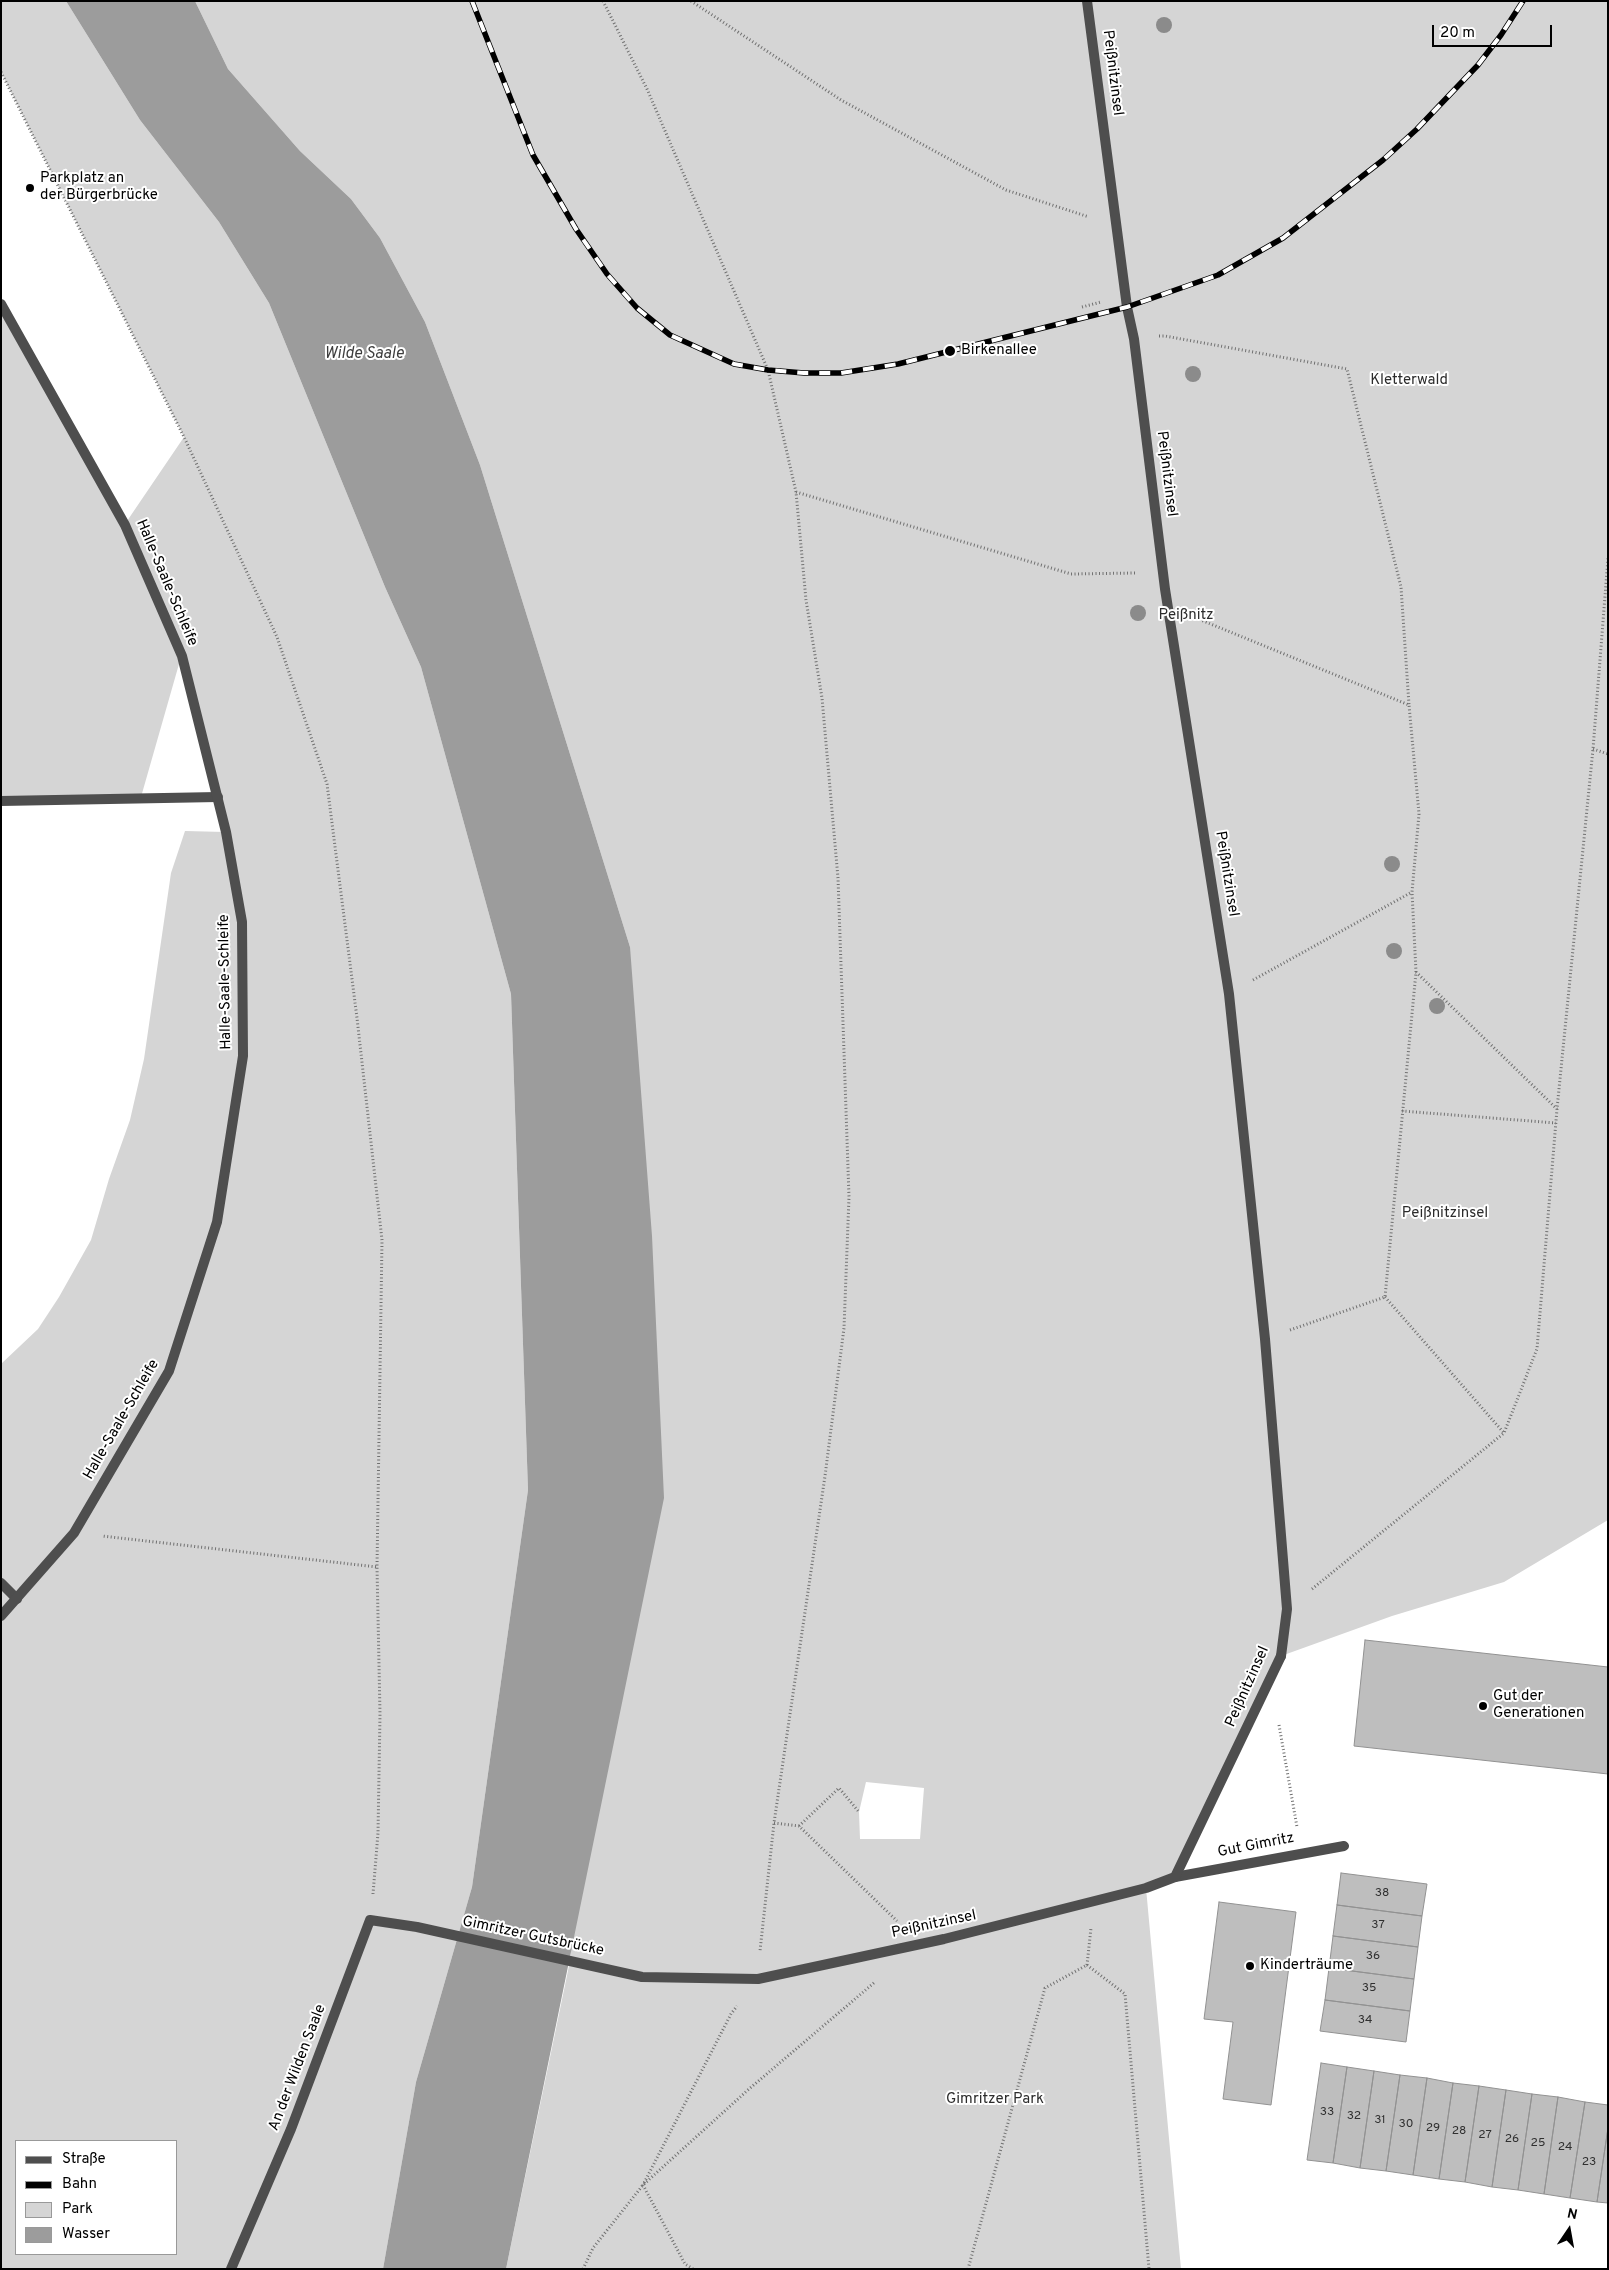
<!DOCTYPE html>
<meta charset="utf-8">
<style>
body{margin:0}
#map{position:relative;width:1609px;height:2270px;overflow:hidden;background:#fff;font-family:Overpass,sans-serif}
canvas{display:block}
.frame{position:absolute;inset:0;border:2px solid #000;pointer-events:none}
.legend{position:absolute;left:15px;top:2140px;width:162px;height:115px;box-sizing:border-box;background:#fff;border:1px solid #999;margin:0;padding:6px 9px;list-style:none;font-size:15px;color:#000}
.legend li{display:flex;align-items:center;gap:10px;height:25px}
.legend b{width:25px;border:1px solid #999}
.north{position:absolute;left:1544px;top:2205px;width:50px;height:50px;-webkit-text-stroke:4px #fff;paint-order:stroke;rotate:12deg;font-size:14px;font-weight:700;line-height:20px;text-align:center;color:#000}
.north::after{content:'';display:block;margin:auto;width:18px;height:22px;background:#000;clip-path:polygon(50% 0,100% 100%,50% 72%,0 100%)}
.scale{position:absolute;left:1432px;top:25px;width:120px;height:22px;box-sizing:border-box;border:2px solid #000;border-top:0;padding-left:6px;font-size:15px;line-height:18px;white-space:nowrap;color:#000;-webkit-text-stroke:4px #fff;paint-order:stroke}
</style>
<div id="map">
<canvas width="1609" height="2270"></canvas>
<div class="frame"></div>
<ul class="legend">
<li><b style="height:6px;background:#4e4e4e"></b>Straße</li>
<li><b style="height:6px;background:#000"></b>Bahn</li>
<li><b style="height:14px;background:#d5d5d5"></b>Park</li>
<li><b style="height:14px;background:#9c9c9c"></b>Wasser</li>
</ul>
<div class="north">N</div>
<div class="scale">20 m</div>
</div>
<script>
const context = document.querySelector('canvas').getContext('2d');
context.lineJoin = 'round';
function fillPath(path, color) { context.fillStyle = color; context.fill(path, 'evenodd'); }
const shape = rows => new Path2D(rows.map(r => 'M' + r).join(''));
function stroke(path, color, width, dash) { context.strokeStyle = color; context.lineWidth = width; context.lineCap = dash ? 'butt' : 'round'; context.setLineDash(dash || []); context.stroke(path); }
function write(font, color, halo, rows, align = 'center') {
  context.font = font + ' Overpass,sans-serif'; context.lineWidth = 4; context.setLineDash([]); context.textBaseline = 'middle'; context.strokeStyle = halo; context.fillStyle = color; for (const [text, x, y, turn = 0] of rows) {
    context.save(); context.translate(x, y); context.rotate((+turn || 0) * Math.PI / 180); context.textAlign = isNaN(turn) ? turn : align; if (halo) context.strokeText(text, 0, 0); context.fillText(text, 0, 0); context.restore();
  }
}
fillPath(shape([
 [1,1,66,1,140,120,219,222,269,303,385,587,421,667,511,994,528,1490,472,1887,416,2082,383,2269,1,2269,1,1364,38,1329,59,1297,91,1240,109,1179,130,1120,144,1059,171,873,185,831,225,832,181,657,141,797,1,801,1,304,125,524,184,437,1,72],
 [16,2141,176,2141,176,2254,16,2254],
 [195,1,1608,1,1608,1520,1504,1582,1392,1616,1281,1656,1175,1877,1146,1888,1181,2269,506,2269,570,1961,630,947,480,465,425,322,380,238,351,199,300,151,228,69],
 [866,1782,924,1788,920,1839,860,1839,859,1812]
]), '#d5d5d5');
fillPath(shape([
 [66,1,195,1,228,69,300,151,351,199,380,238,425,322,480,465,630,947,652,1236,664,1498,506,2269,383,2269,416,2082,472,1887,528,1490,511,994,421,667,385,587,269,303,219,222,140,120]
]), '#9c9c9c');
const building = shape([
 [1365,1640,1608,1667,1608,1774,1354,1746,1365,1640],
 [1341,1873,1427,1884,1422,1916,1337,1905,1341,1873],
 [1219,1902,1296,1912,1271,2105,1223,2099,1233,2022,1204,2019,1219,1902],
 [1337,1905,1422,1916,1418,1947,1333,1936,1337,1905],
 [1333,1936,1418,1947,1414,1979,1329,1968,1333,1936],
 [1329,1968,1414,1979,1410,2011,1325,2000,1329,1968],
 [1325,2000,1410,2011,1406,2042,1320,2031,1325,2000],
 [1321,2063,1347,2067,1333,2163,1307,2160,1321,2063],
 [1347,2067,1374,2071,1360,2168,1333,2163,1347,2067],
 [1374,2071,1400,2075,1386,2171,1360,2168,1374,2071],
 [1400,2075,1427,2078,1413,2175,1386,2171,1400,2075],
 [1427,2078,1453,2083,1439,2179,1413,2175,1427,2078],
 [1453,2083,1479,2086,1465,2182,1439,2179,1453,2083],
 [1479,2086,1506,2090,1492,2187,1465,2182,1479,2086],
 [1506,2090,1532,2094,1518,2190,1492,2187,1506,2090],
 [1532,2094,1558,2097,1544,2194,1518,2190,1532,2094],
 [1558,2097,1585,2102,1570,2198,1544,2194,1558,2097],
 [1585,2102,1608,2105,1608,2128,1597,2202,1570,2198,1585,2102],
 [1608,2128,1608,2203,1597,2202,1608,2128]
]);
fillPath(building, '#bebebe');
stroke(building, '#929292', 1);
stroke(shape([
 [603,1,647,89,768,370,796,492,806,600,822,698,838,878,849,1197,844,1328,825,1476,774,1823,760,1951],
 [691,1,841,100,1006,190,1089,217],
 [1,72,184,437,277,637,327,784,357,1018,382,1240,377,1567,102,1536],
 [1082,307,1101,302],
 [1159,336,1165,336,1347,369,1401,587,1409,705],
 [796,492,1071,574,1136,573],
 [1196,618,1409,705,1419,814,1412,892,1416,972,1385,1297,1290,1330],
 [1593,749,1608,754],
 [1416,972,1557,1109],
 [1253,980,1412,892],
 [1402,1111,1556,1123],
 [1385,1297,1504,1433],
 [1312,1589,1504,1433,1537,1349,1557,1109,1593,749,1608,558],
 [1279,1725,1297,1827],
 [774,1823,799,1826,897,1921],
 [799,1826,839,1788,859,1812],
 [373,1894,378,1833,380,1714,377,1567],
 [1087,1965,1125,1994,1149,2269],
 [1087,1965,1091,1928],
 [583,2269,593,2248,643,2185,749,2089,875,1982],
 [693,2269,685,2264,643,2185,731,2014,737,2006],
 [968,2269,1045,1988,1087,1965]
]), '#707070', 3, [1, 2.5]);
stroke(shape([
 [1087,1,1127,307,1134,339,1165,589,1229,994,1265,1339,1287,1609,1281,1656],
 [1,801,218,797],
 [1,1583,17,1599],
 [1175,1877,1344,1846]
]), '#4e4e4e', 10);
stroke(shape([
 [1,304,125,525,182,656,226,832,242,922,243,1056,217,1222,169,1371,74,1533,1,1616],
 [231,2269,291,2129,370,1920,417,1927,642,1977,758,1979,944,1939,1146,1888,1175,1877,1281,1656]
]), '#4e4e4e', 10);
const rail = shape([
 [472,1,533,155,576,229,607,274,637,308,670,335,734,364,768,370,804,373,841,373,898,364,1127,307,1218,275,1283,238,1383,160,1417,129,1478,65,1501,35,1523,1]
]);
stroke(rail, '#000', 5.5);
stroke(rail, '#fff', 4, [11]);
context.fillStyle = '#8b8b8b';
for (const [x, y] of [
 [1164,25],
 [1193,374],
 [1138,613],
 [1392,864],
 [1394,951],
 [1437,1006]
]) { context.beginPath(); context.arc(x, y, 8, 0, 2 * Math.PI); context.fill(); }
for (const [x, y, r, color] of [
 [30,188,5,"#000"],
 [950,351,6,"#000"],
 [1483,1706,5,"#000"],
 [1250,1966,5,"#000"]
]) { const dot = new Path2D(); dot.arc(x, y, r, 0, 2 * Math.PI); context.fillStyle = color; context.fill(dot); stroke(dot, '#fff', 2); }
write('12px', '#303030', null, [
 ["38",1382,1894],
 ["37",1378,1926],
 ["36",1373,1957],
 ["35",1369,1989],
 ["34",1365,2021],
 ["33",1327,2113],
 ["32",1354,2117],
 ["31",1380,2121],
 ["30",1406,2125],
 ["29",1433,2129],
 ["28",1459,2132],
 ["27",1485,2136],
 ["26",1512,2140],
 ["25",1538,2144],
 ["24",1565,2148],
 ["23",1589,2163]
]);
write('15px', '#000', '#fff', [
 ["Peißnitzinsel",1112,73,83],
 ["Peißnitzinsel",1166,474,83],
 ["Halle-Saale-Schleife",166,583,67],
 ["Peißnitzinsel",1226,874,81],
 ["Halle-Saale-Schleife",226,982,-91],
 ["Halle-Saale-Schleife",122,1420,-60],
 ["Peißnitzinsel",1248,1687,-66],
 ["Gut Gimritz",1256,1846,-11],
 ["Peißnitzinsel",934,1925,-12],
 ["Gimritzer Gutsbrücke",533,1937,12],
 ["An der Wilden Saale",298,2068,-69]
]);
write('15px', '#000', '#fff', [
 ["Parkplatz an",40,179],
 ["der Bürgerbrücke",40,196],
 ["Birkenallee",961,351],
 ["Gut der",1493,1697],
 ["Generationen",1493,1714],
 ["Kinderträume",1260,1966]
], 'left');
write('15px', '#2c2c2c', '#fff', [
 ["Kletterwald",1409,381],
 ["Peißnitz",1186,616],
 ["Peißnitzinsel",1445,1214],
 ["Gimritzer Park",995,2100]
]);
write('italic 16px', '#3d3d3d', '#fff', [
 ["Wilde Saale",364,355]
]);
</script>
